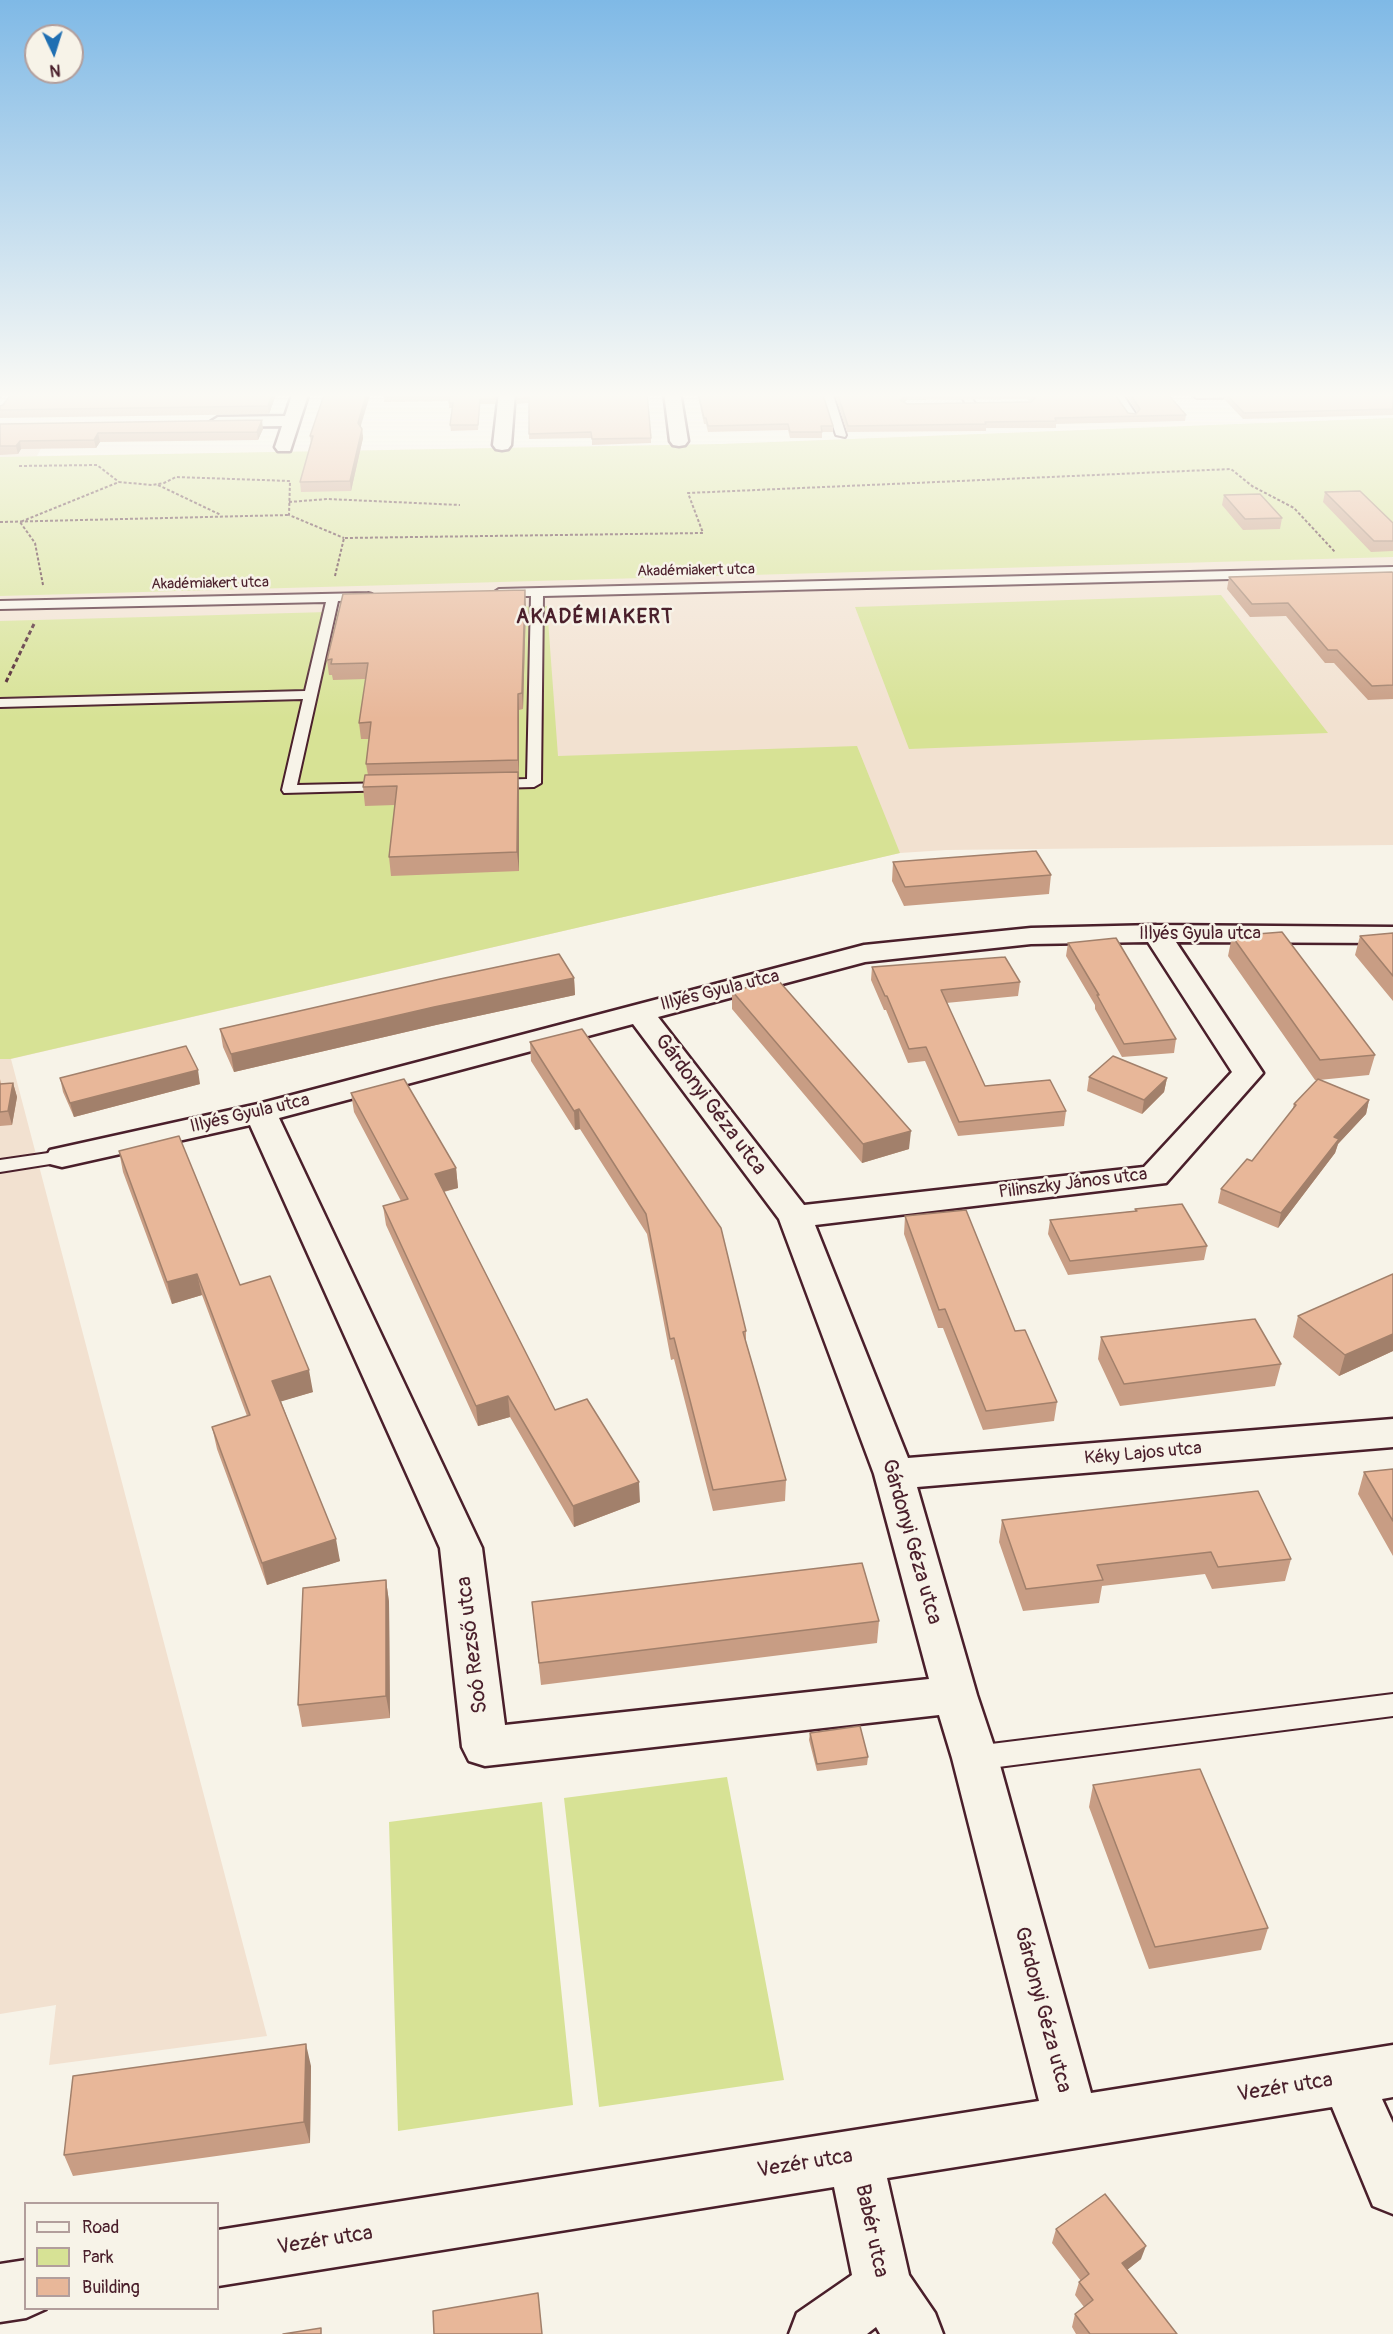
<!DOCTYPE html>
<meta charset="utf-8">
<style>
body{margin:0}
#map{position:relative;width:1393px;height:2334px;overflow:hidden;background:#f7f3e8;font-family:Pangolin,sans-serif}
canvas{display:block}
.legend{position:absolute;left:24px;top:2202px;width:195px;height:108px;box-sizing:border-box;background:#f7f3e8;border:2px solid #b29e9c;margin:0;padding:8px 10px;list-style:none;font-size:18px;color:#4a1f2b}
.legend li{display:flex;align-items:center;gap:12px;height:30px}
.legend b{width:30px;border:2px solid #b29e9c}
.north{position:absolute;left:24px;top:24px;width:60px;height:60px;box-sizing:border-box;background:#f7f3e8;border:2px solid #b29e9c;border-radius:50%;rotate:176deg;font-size:16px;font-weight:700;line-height:24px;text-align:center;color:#4a1f2b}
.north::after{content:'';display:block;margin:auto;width:21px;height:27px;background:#1f6fb2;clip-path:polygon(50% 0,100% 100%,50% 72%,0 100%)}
</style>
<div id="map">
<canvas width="1393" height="2334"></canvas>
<ul class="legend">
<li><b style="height:8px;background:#f7f3e8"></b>Road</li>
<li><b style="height:16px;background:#d7e295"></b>Park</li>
<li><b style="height:16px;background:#e8b799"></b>Building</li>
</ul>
<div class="north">N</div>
</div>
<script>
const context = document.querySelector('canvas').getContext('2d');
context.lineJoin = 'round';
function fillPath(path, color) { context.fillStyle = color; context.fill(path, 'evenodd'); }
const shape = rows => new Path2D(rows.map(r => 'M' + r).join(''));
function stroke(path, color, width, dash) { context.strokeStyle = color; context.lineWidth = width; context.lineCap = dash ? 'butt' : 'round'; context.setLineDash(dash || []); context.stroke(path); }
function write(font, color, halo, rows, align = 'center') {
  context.font = font + ' Pangolin,sans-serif'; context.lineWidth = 5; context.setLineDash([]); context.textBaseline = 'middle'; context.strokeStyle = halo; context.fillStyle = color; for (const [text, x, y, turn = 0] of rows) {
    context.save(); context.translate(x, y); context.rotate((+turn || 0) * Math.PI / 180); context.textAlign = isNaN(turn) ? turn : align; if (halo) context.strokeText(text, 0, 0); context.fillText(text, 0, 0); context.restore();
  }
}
fillPath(shape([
 [1393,418,1393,845,946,850,900,853,11,1059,267,2036,49,2065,56,2005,0,2014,0,430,52,429,37,456,722,444]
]), '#f2e1d0');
fillPath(shape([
 [1393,418,1393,557,0,596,0,457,722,444],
 [1221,595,1328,733,909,749,855,607],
 [547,606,558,756,857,746,900,853,10,1059,0,1059,0,621],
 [727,1777,784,2080,599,2107,564,1798],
 [542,1802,573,2105,398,2131,389,1822]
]), '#d7e295');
const service = shape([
 [822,392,832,392,846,435,845,437,836,435,822,392],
 [959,392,969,392,975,404,973,406,967,406,959,392],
 [1111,392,1121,392,1137,416,1135,418,1129,418,1111,392],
 [1254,392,1254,396,1251,397,1197,398,1192,395,1197,392,1254,392],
 [1393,567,1393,575,543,596,541,783,534,787,494,788,487,784,494,780,527,779,531,596,495,596,493,593,499,589,1393,567],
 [368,593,372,594,372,600,338,601,297,785,389,783,396,787,394,790,284,793,282,790,303,699,0,707,0,699,305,691,326,602,0,609,0,601,368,593],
 [62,1151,69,1153,72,1157,69,1161,0,1172,0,1160,62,1151],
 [1393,1694,1393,1716,975,1770,965,1766,961,1758,965,1750,975,1746,1393,1694]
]);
const minor = shape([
 [293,392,309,392,290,451,278,451,275,447,282,426,218,427,210,422,218,417,285,416,293,392],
 [499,392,515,392,511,445,508,449,502,450,496,449,493,445,499,392],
 [664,392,680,392,688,441,685,445,679,446,673,445,670,441,664,392],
 [1156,925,1393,927,1393,943,1176,942,1263,1073,1166,1183,815,1225,908,1458,1393,1419,1393,1447,917,1487,977,1695,998,1758,1091,2093,1393,2045,1393,2097,1382,2099,1393,2123,1393,2214,1373,2206,1332,2107,887,2178,909,2275,935,2313,943,2334,880,2334,876,2327,867,2334,789,2334,797,2313,852,2275,834,2187,218,2286,218,2230,1039,2101,952,1758,939,1715,485,1766,469,1761,462,1747,440,1548,250,1125,62,1167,50,1164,46,1157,50,1150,258,1104,864,945,1031,928,1156,925],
 [1148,942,1232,1072,1144,1167,804,1205,658,1017,865,962,1031,944,1148,942],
 [633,1024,779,1219,874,1474,929,1679,505,1725,482,1548,279,1118,633,1024],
 [26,2260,26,2308,46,2309,26,2318,0,2322,0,2264,26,2260]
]);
stroke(service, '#4a1f2b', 4);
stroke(minor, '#4a1f2b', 5);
stroke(shape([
 [19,466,97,465,119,482],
 [158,485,221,515],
 [289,502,328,499,460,505],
 [0,522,289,515],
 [335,576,344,538,703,533,688,493,1231,469,1252,486,1294,508,1335,552],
 [43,585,35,543,20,522,119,482,152,485,164,483,176,477,290,481,289,515,344,538]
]), '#4a1f2b', 2, [3, 2]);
stroke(shape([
 [6,682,34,624]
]), '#4a1f2b', 3, [4.5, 3]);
fillPath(service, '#f7f3e8');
fillPath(minor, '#f7f3e8');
fillPath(shape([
 [13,392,277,392,269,414,0,418,0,406,3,405],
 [497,392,495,404,480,404,478,430,451,431,450,425,452,408,449,408,449,401,384,402,384,397],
 [517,392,651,438,651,443,592,445,592,438,529,439,529,403,516,404],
 [697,392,822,392,833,426,833,432,822,432,822,438,790,438,788,430,708,432,706,424,704,424],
 [834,392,1113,392,1128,413,1136,414,1137,412,1124,392,1166,392,1186,415,1185,421,1056,424,1056,428,986,428,986,431,847,432],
 [1027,399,1031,402,907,404,904,402,907,400],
 [1393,392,1393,415,1243,419,1224,399,1225,393],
 [0,424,263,429,258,440,100,442,96,448,21,449,18,454,0,455],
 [361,427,362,429,363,438,351,491,301,492,300,482,311,444,310,436],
 [1325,492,1393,523,1393,551,1371,552,1323,502],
 [1224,495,1282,518,1280,529,1243,530,1222,505],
 [1393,573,1393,699,1368,700,1334,663,1325,663,1286,616,1250,617,1227,589,1229,577],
 [526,605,523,709,519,710,519,777,518,777,519,871,391,876,389,857,395,805,365,806,363,787,368,775,366,764,369,739,361,739,359,723,366,679,333,680,332,675,329,675,327,660],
 [893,862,1051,875,1049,894,904,906,892,881],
 [1393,933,1393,1001,1355,955,1360,936],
 [1232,936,1375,1055,1369,1075,1319,1080,1369,1100,1366,1114,1338,1144,1335,1153,1278,1228,1218,1203,1221,1189,1252,1161,1292,1111,1294,1104,1318,1080,1315,1080,1228,956],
 [1068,943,1176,1039,1174,1053,1122,1057,1095,1009,1095,1005,1066,956],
 [872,967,1020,982,1018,996,946,1003,985,1086,1066,1111,1064,1126,958,1136,925,1061,908,1063,886,1010,884,1010,871,980],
 [574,978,575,995,436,1025,234,1072,223,1047,220,1029],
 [732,991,909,1149,862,1163,732,1009],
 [530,1042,746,1331,746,1342,786,1480,785,1501,713,1511,674,1359,671,1360,647,1234,580,1129,575,1130,531,1061],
 [1089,1077,1167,1078,1164,1092,1142,1114,1087,1091],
 [60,1078,200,1084,74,1117,63,1092],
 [0,1079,1,1084,13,1083,17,1097,12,1125,0,1126],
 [351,1093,456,1168,458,1188,444,1192,555,1410,640,1502,574,1527,510,1417,478,1426,386,1225,383,1206,401,1201,354,1112],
 [119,1151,240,1285,313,1392,281,1401,340,1561,267,1585,217,1449,212,1427,247,1416,202,1295,172,1304,123,1172],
 [1135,1209,1207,1246,1204,1260,1068,1275,1048,1234,1050,1220,1135,1211],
 [905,1216,1015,1331,1057,1402,1054,1421,983,1430,943,1328,938,1328,904,1234],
 [1393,1274,1393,1351,1339,1376,1293,1337,1298,1316],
 [1101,1337,1281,1364,1275,1386,1120,1406,1098,1359],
 [1393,1469,1393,1556,1358,1494,1364,1472],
 [1002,1520,1291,1559,1285,1581,1212,1589,1205,1574,1102,1586,1099,1603,1023,1611,999,1542],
 [386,1580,389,1602,390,1718,302,1727,298,1705],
 [532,1602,879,1621,877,1643,541,1685],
 [810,1733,868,1757,867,1765,817,1771,809,1740],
 [1093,1785,1268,1928,1261,1950,1149,1969,1089,1807],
 [311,2066,310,2143,73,2176,64,2155],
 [1056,2229,1141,2259,1127,2270,1177,2334,1076,2334,1072,2327,1075,2314,1084,2307,1075,2295,1079,2282,1081,2281,1052,2243]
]), '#c89d84');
fillPath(shape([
 [0,392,6,392,0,399],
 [273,392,277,392,269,414,268,406],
 [367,392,371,392,359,432,358,423],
 [907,394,907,400,900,406,900,400],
 [262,420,263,429,258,440,257,432],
 [362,429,363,438,351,491,350,481],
 [98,433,100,442,96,448,94,440],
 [20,441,21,449,18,454,16,446],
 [525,590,526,605,523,709,522,693],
 [518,694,519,710,519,777,518,760],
 [518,772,519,790,519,871,517,852],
 [574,978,575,995,436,1025,234,1072,231,1054,434,1007],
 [198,1070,200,1084,74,1117,70,1103],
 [1167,1078,1164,1092,1142,1114,1144,1100],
 [13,1083,17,1097,12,1125,8,1111],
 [1369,1100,1366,1114,1338,1144,1335,1153,1278,1228,1281,1213,1334,1137],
 [579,1109,580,1129,575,1130,574,1111],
 [911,1131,909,1149,862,1163,863,1144],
 [456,1168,458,1188,437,1193,435,1174],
 [197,1274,202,1295,172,1304,167,1282],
 [1393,1334,1393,1351,1339,1376,1345,1355],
 [309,1370,313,1392,276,1403,272,1381],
 [508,1396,510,1417,478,1426,476,1406],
 [639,1482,640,1502,574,1527,573,1506],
 [336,1539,340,1561,267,1585,262,1563],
 [386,1580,389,1602,390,1718,386,1696],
 [306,2044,311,2066,310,2143,304,2122],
 [1146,2246,1141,2259,1118,2277,1122,2263]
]), '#a2806b');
const building = shape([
 [13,392,273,392,268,406,0,410,0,406,3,405,13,392],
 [325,392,367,392,358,423,362,429,350,481,300,482,313,436,310,436,325,392],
 [385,392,496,392,495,399,480,399,478,425,450,425,453,403,449,403,450,396,384,397,385,392],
 [517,392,647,392,651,438,592,439,591,432,529,434,529,398,516,399,517,392],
 [698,392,822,392,833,426,821,426,822,432,790,432,788,424,708,426,706,418,704,418,698,392],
 [837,392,1113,392,1128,413,1136,414,1140,409,1129,392,1166,392,1186,415,1055,418,1056,421,985,422,986,424,848,426,837,392],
 [1028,393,1035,398,1031,402,907,404,900,400,907,394,1028,393],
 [1327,392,1393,392,1393,409,1244,413,1225,393,1327,392],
 [262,420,257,432,98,433,94,440,20,441,16,446,0,446,0,424,262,420],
 [1360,491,1393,523,1393,541,1374,541,1325,492,1360,491],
 [1260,494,1282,518,1245,519,1224,495,1260,494],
 [1392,572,1393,573,1393,685,1372,686,1337,650,1328,650,1288,603,1252,604,1229,577,1392,572],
 [525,590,522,693,518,694,518,760,366,764,371,722,359,723,368,663,331,664,332,659,327,660,343,594,525,590],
 [518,772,517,852,389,857,397,786,363,787,365,775,518,772],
 [1036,851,1051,875,905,887,893,862,1036,851],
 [1282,932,1375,1055,1320,1060,1232,936,1282,932],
 [1393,933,1393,976,1360,936,1393,933],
 [1116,938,1176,1039,1124,1044,1097,995,1099,995,1068,943,1116,938],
 [559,954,574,978,434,1007,231,1054,220,1029,440,979,559,954],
 [1005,957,1020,982,941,990,985,1086,1050,1080,1066,1111,959,1122,926,1047,909,1049,887,996,885,996,872,967,1005,957],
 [778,980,911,1131,863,1144,732,991,778,980],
 [582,1029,721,1228,746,1331,743,1332,786,1480,713,1490,674,1338,670,1339,646,1214,579,1109,574,1111,530,1042,582,1029],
 [186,1046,198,1070,70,1103,60,1078,186,1046],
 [1113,1056,1167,1078,1144,1100,1089,1077,1113,1056],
 [404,1079,456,1168,435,1174,555,1410,587,1399,639,1482,573,1506,508,1396,476,1406,383,1206,408,1199,351,1093,404,1079],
 [1318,1079,1369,1100,1334,1137,1339,1139,1281,1213,1221,1189,1247,1159,1252,1161,1296,1105,1294,1104,1318,1079],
 [13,1083,8,1111,0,1112,0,1084,13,1083],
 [179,1136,240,1285,270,1276,309,1370,272,1381,336,1539,262,1563,212,1427,250,1415,197,1274,167,1282,119,1151,179,1136],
 [1182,1204,1207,1246,1070,1261,1050,1220,1137,1211,1135,1209,1182,1204],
 [966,1210,1015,1331,1025,1330,1057,1402,986,1411,945,1309,939,1310,905,1216,966,1210],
 [1393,1274,1393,1334,1345,1355,1298,1316,1393,1274],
 [1255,1319,1281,1364,1124,1384,1101,1337,1255,1319],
 [1393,1469,1393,1521,1364,1472,1393,1469],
 [1258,1491,1291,1559,1218,1567,1211,1552,1097,1565,1103,1580,1026,1589,1002,1520,1258,1491],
 [862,1563,879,1621,539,1663,532,1602,862,1563],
 [386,1580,386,1696,298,1705,303,1588,386,1580],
 [860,1726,868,1757,817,1764,810,1733,860,1726],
 [1200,1769,1268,1928,1155,1947,1093,1785,1200,1769],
 [306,2044,304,2122,64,2155,73,2076,306,2044],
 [1105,2194,1146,2246,1122,2263,1177,2334,1090,2334,1075,2314,1093,2300,1079,2282,1089,2274,1056,2229,1105,2194],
 [538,2293,542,2334,434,2334,433,2311,538,2293],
 [321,2328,321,2334,283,2334,321,2328]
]);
fillPath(building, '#e8b799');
stroke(building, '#a2806b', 1.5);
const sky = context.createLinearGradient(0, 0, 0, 719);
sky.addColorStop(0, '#7fb9e6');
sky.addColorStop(0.55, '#fbfaf5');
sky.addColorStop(1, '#fbfaf500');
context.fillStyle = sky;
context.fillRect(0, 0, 1393, 719);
write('15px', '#4a1f2b', '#f7f3e8', [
 ["Akadémiakert utca",696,571,-1],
 ["Akadémiakert utca",210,584,-1]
]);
write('18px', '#4a1f2b', '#f7f3e8', [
 ["Illyés Gyula utca",1200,934],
 ["Illyés Gyula utca",720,991,-14],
 ["Illyés Gyula utca",250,1114,-13],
 ["Pilinszky János utca",1073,1184,-7],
 ["Kéky Lajos utca",1143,1454,-5]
]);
context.letterSpacing = '1.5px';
write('bold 20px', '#4a1f2b', '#f7f3e8', [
 ["AKADÉMIAKERT",595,618]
]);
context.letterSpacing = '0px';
write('21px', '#4a1f2b', '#f7f3e8', [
 ["Gárdonyi Géza utca",710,1105,53],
 ["Gárdonyi Géza utca",911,1542,74],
 ["Soó Rezső utca",473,1645,-97],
 ["Gárdonyi Géza utca",1042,2010,75],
 ["Vezér utca",1285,2088,-9],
 ["Vezér utca",805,2164,-9],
 ["Babér utca",871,2231,78],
 ["Vezér utca",325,2241,-9]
]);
</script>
